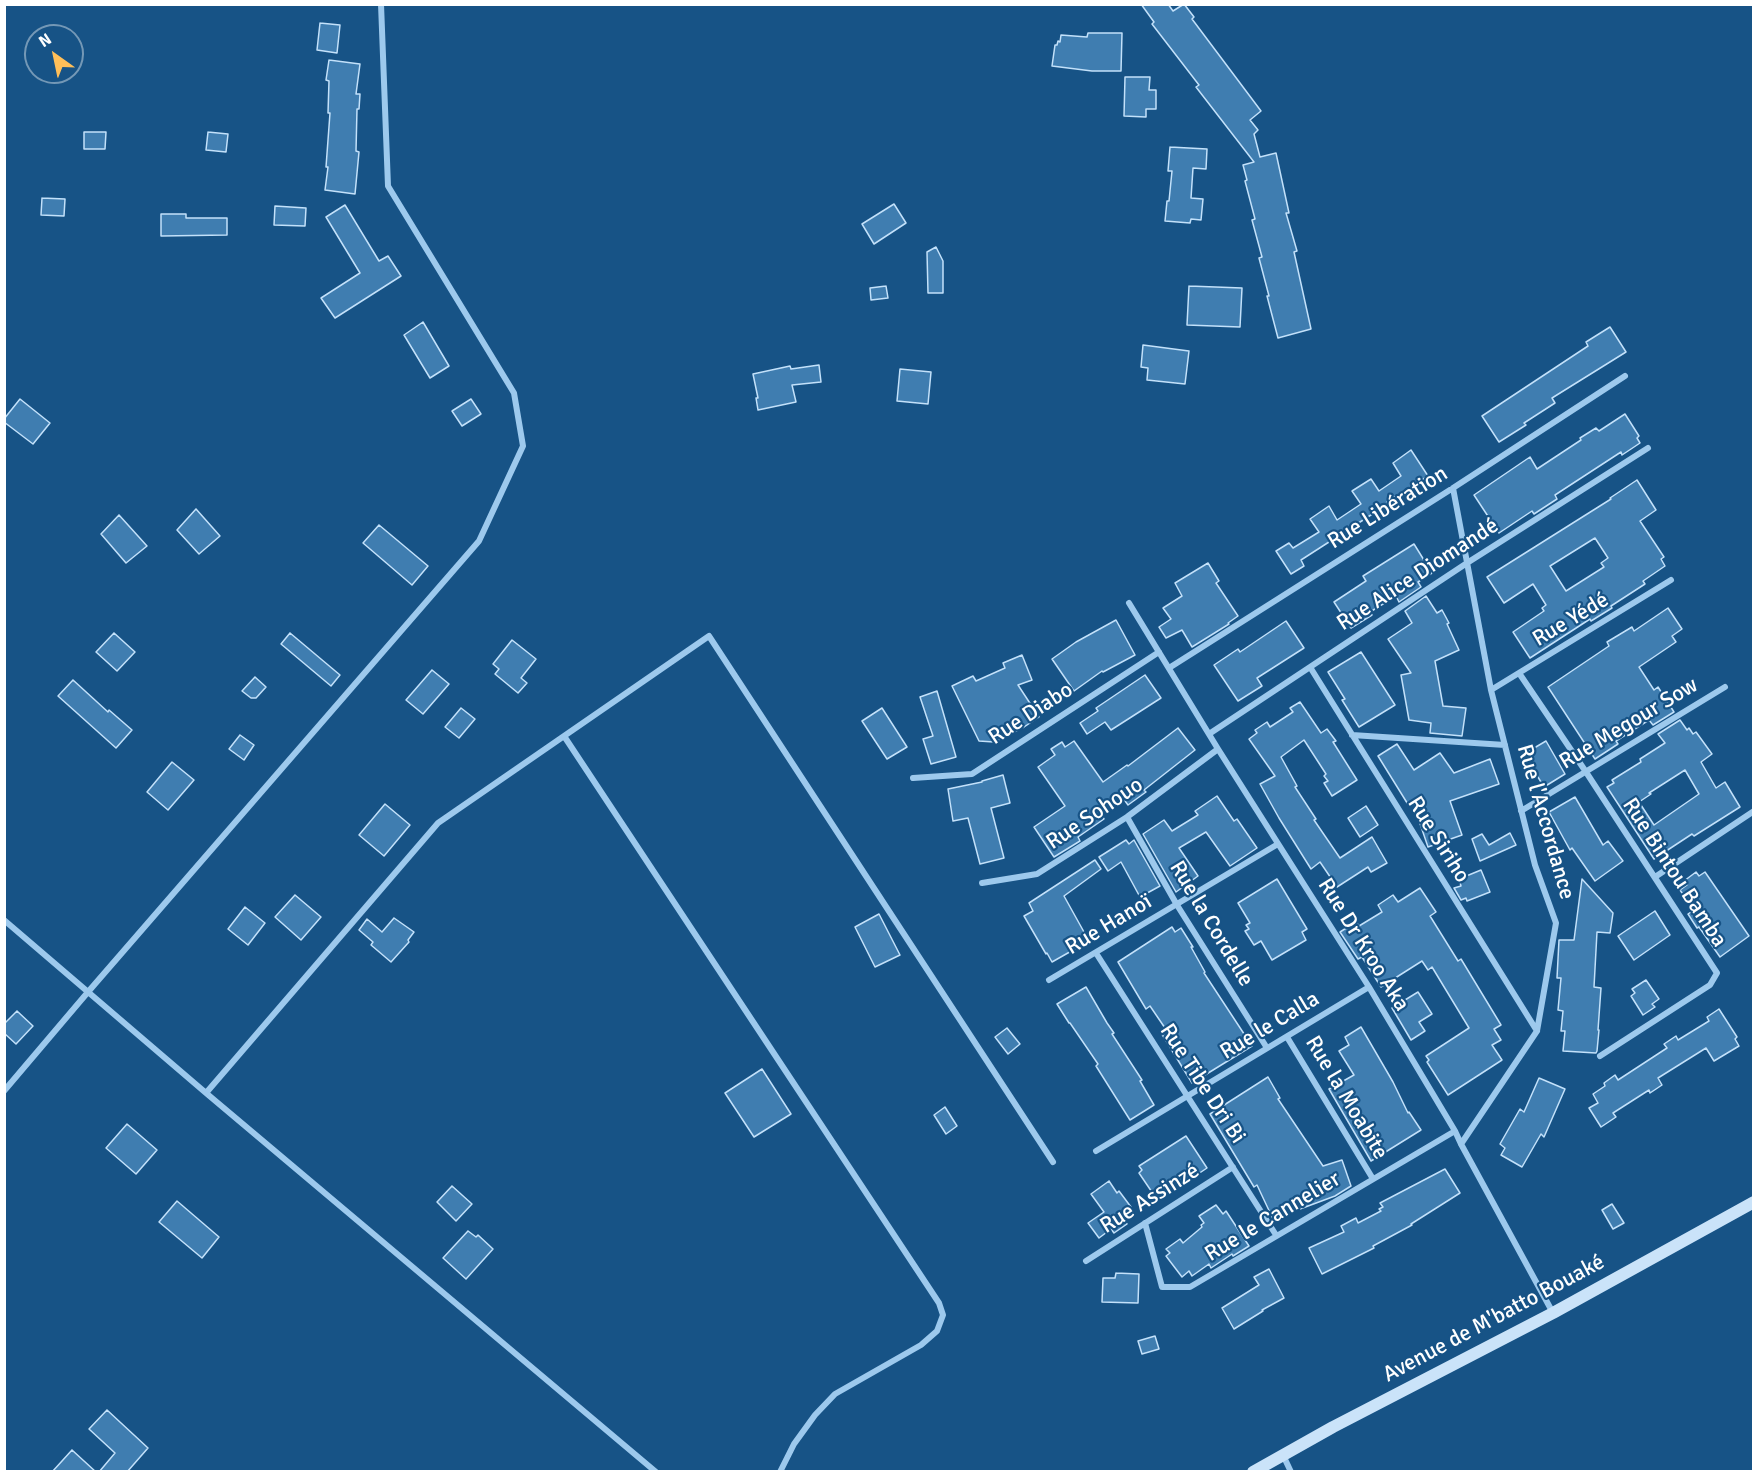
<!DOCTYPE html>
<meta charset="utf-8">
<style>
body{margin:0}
#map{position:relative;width:1758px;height:1476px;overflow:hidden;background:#175386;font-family:Signika,sans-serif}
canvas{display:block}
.frame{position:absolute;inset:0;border:6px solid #fff;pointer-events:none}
.north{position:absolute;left:24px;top:24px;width:60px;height:60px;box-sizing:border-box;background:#175386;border:2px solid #7498b6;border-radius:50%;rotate:327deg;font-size:16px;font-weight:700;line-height:24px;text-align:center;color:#fff}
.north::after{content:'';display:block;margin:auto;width:21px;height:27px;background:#ffbf59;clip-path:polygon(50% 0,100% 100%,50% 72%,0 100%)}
</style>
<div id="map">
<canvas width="1758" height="1476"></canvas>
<div class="frame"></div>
<div class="north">N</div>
</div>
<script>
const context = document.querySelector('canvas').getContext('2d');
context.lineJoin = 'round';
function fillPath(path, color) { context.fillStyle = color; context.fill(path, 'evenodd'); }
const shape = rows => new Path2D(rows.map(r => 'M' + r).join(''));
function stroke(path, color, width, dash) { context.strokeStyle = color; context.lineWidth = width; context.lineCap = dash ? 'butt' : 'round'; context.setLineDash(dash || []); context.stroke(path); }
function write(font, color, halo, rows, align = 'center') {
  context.font = font + ' Signika,sans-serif'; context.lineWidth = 4.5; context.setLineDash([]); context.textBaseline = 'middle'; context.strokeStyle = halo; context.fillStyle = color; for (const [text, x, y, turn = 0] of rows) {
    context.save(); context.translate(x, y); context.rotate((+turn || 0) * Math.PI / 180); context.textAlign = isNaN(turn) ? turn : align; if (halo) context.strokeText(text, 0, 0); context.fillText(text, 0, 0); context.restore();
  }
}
const building = shape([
 [1141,4,1168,4,1173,11,1184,4,1194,17,1192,19,1261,111,1250,120,1258,130,1254,134,1260,157,1276,153,1289,213,1286,213,1297,251,1294,252,1311,329,1278,338,1267,296,1269,296,1259,258,1262,257,1252,220,1255,219,1245,181,1247,180,1243,165,1254,162,1196,87,1199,85,1152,24,1154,22,1141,4],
 [320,23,340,25,337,53,317,50,320,23],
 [1088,33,1122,33,1121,71,1092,71,1052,66,1055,45,1057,45,1058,41,1060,42,1061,35,1087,37,1088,33],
 [329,60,360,64,356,94,360,94,359,109,357,109,356,151,359,152,355,194,325,190,328,167,326,167,330,113,328,113,329,81,326,80,329,60],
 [1125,77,1150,77,1149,90,1156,90,1156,109,1146,109,1146,117,1124,116,1125,77],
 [84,132,106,132,105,149,84,149,84,132],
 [208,132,228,134,226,152,206,150,208,132],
 [1170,147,1207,149,1206,169,1193,168,1191,198,1203,199,1201,220,1191,219,1190,223,1165,221,1167,201,1169,201,1172,171,1168,171,1170,147],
 [42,198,65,199,64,216,41,215,42,198],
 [894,204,906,223,874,244,862,224,894,204],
 [345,205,379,261,388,256,401,276,335,318,321,298,360,273,326,217,345,205],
 [275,206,306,208,305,226,274,225,275,206],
 [161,214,186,214,186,218,227,218,227,235,161,236,161,214],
 [936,247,943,261,943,293,928,293,927,252,936,247],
 [886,286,888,298,871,300,870,288,886,286],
 [1189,286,1242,288,1240,327,1187,325,1189,286],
 [423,322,449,366,430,378,404,335,423,322],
 [1610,327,1626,352,1552,398,1555,403,1524,423,1526,425,1499,442,1482,416,1588,346,1586,342,1610,327],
 [1143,345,1189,351,1185,384,1147,380,1148,368,1141,367,1143,345],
 [819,365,821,382,792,385,796,402,758,410,756,398,758,398,753,374,790,366,791,369,819,365],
 [900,369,931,372,928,404,897,401,900,369],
 [20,399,50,423,33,444,4,422,4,419,20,399],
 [471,399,481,414,462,426,452,411,471,399],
 [1625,414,1639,436,1637,438,1640,443,1622,455,1621,452,1555,495,1557,499,1534,514,1532,511,1499,533,1474,495,1530,457,1537,469,1581,440,1580,438,1596,428,1599,431,1625,414],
 [1411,450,1428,476,1387,502,1388,504,1301,560,1304,566,1291,574,1276,551,1289,543,1293,548,1319,532,1310,519,1329,506,1337,520,1361,504,1352,491,1371,479,1379,491,1401,476,1393,463,1411,450],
 [1637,480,1656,510,1640,521,1664,557,1661,559,1665,566,1643,581,1645,584,1611,606,1612,608,1591,621,1590,619,1530,658,1513,632,1544,611,1542,608,1546,605,1533,584,1504,603,1487,577,1611,499,1610,498,1637,480],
 [1595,538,1608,558,1601,563,1604,567,1566,591,1550,566,1595,538],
 [196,509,220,536,199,554,177,530,196,509],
 [119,515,147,546,126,563,101,534,119,515],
 [379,525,428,566,412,585,363,543,379,525],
 [1414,544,1432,573,1418,582,1421,587,1399,602,1396,596,1370,612,1372,615,1351,628,1334,602,1366,581,1363,576,1414,544],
 [1208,563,1219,581,1216,583,1238,616,1228,623,1229,624,1192,647,1182,630,1166,638,1159,627,1171,619,1163,608,1182,596,1175,583,1208,563],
 [1426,596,1437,613,1442,610,1449,623,1447,624,1459,650,1435,661,1443,706,1466,708,1462,736,1430,733,1431,723,1409,720,1401,675,1411,673,1388,639,1412,623,1405,611,1426,596],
 [1668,608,1682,629,1672,636,1676,642,1639,667,1654,690,1658,687,1674,712,1653,725,1649,720,1616,741,1618,744,1595,759,1548,687,1609,646,1607,642,1632,627,1634,631,1668,608],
 [1116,620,1135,655,1103,672,1102,671,1074,691,1052,659,1076,642,1116,620],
 [1286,621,1304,648,1257,678,1262,686,1238,701,1214,665,1238,649,1240,652,1286,621],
 [114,633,135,652,117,671,96,652,114,633],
 [290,633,340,675,331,686,281,644,290,633],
 [512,640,536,659,521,678,527,683,518,693,495,674,499,669,493,664,512,640],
 [1361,652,1395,705,1359,727,1342,700,1345,699,1328,672,1361,652],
 [1022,655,1032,680,1018,685,1039,717,1024,727,994,742,979,741,952,686,973,676,976,681,1005,668,1003,663,1022,655],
 [432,670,449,684,423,714,406,700,432,670],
 [1145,675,1161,698,1111,730,1105,722,1087,734,1080,723,1098,711,1096,708,1145,675],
 [255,677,266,687,256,698,251,698,242,691,255,677],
 [73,680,108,712,109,710,132,730,116,748,58,696,73,680],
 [937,691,956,757,931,764,923,739,933,736,920,697,937,691],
 [1300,702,1321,733,1327,729,1336,741,1333,742,1357,780,1332,796,1324,783,1328,781,1324,776,1326,774,1304,740,1281,757,1297,786,1295,787,1316,819,1314,820,1340,858,1372,837,1387,863,1371,872,1368,867,1337,887,1320,862,1311,869,1279,818,1260,784,1275,776,1249,739,1257,733,1255,730,1267,722,1270,727,1293,712,1290,708,1300,702],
 [461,708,475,719,459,738,445,727,461,708],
 [882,708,907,747,887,759,862,721,882,708],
 [1680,720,1687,730,1689,728,1693,734,1696,732,1712,754,1701,762,1716,788,1725,782,1740,807,1694,836,1692,834,1654,859,1607,787,1614,783,1612,780,1641,762,1640,759,1665,743,1658,734,1680,720],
 [1685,770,1699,794,1654,825,1639,802,1651,794,1649,793,1685,770],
 [1178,728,1195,750,1144,790,1146,792,1128,805,1120,794,1098,809,1104,819,1078,837,1080,841,1054,857,1034,827,1065,806,1038,767,1055,755,1051,749,1062,742,1065,747,1074,741,1103,782,1127,765,1128,766,1178,728],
 [240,735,254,745,244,760,229,749,240,735],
 [1546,741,1565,774,1544,787,1524,754,1546,741],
 [1397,744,1414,770,1440,753,1454,773,1490,759,1499,784,1450,801,1462,835,1428,847,1413,803,1409,806,1378,756,1397,744],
 [172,762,194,780,168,810,147,792,172,762],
 [1003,775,1010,803,991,808,1004,858,980,864,968,818,953,821,948,789,982,782,982,781,1003,775],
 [1217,796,1234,821,1237,819,1257,848,1230,866,1206,832,1179,848,1198,876,1176,892,1143,834,1164,820,1172,831,1198,815,1195,811,1217,796],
 [1575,797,1603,845,1608,841,1623,861,1595,881,1572,848,1570,850,1549,812,1575,797],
 [385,804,410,825,384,856,359,835,385,804],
 [1366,806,1378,825,1360,837,1348,818,1366,806],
 [1510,833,1516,845,1480,861,1472,839,1482,834,1489,845,1510,833],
 [1126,840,1129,844,1134,840,1160,886,1140,897,1121,862,1108,871,1099,857,1126,840],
 [1095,860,1101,869,1064,896,1089,941,1052,962,1047,953,1046,954,1024,916,1033,911,1029,903,1095,860],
 [1481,870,1490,892,1467,901,1466,898,1461,900,1454,888,1461,886,1459,879,1481,870],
 [1696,872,1699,876,1705,872,1749,936,1720,957,1699,927,1697,928,1688,914,1694,910,1680,890,1687,885,1684,881,1696,872],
 [1277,879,1307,929,1302,932,1306,940,1272,960,1261,941,1254,945,1245,931,1249,929,1246,925,1250,923,1238,903,1277,879],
 [1582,879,1613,913,1610,933,1597,932,1594,987,1601,988,1598,1030,1599,1030,1597,1051,1596,1053,1563,1051,1565,1031,1561,1031,1563,1011,1558,1010,1561,978,1557,978,1559,940,1574,940,1582,879],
 [1420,888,1436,912,1430,916,1458,961,1461,959,1501,1025,1494,1029,1501,1040,1492,1045,1502,1060,1448,1095,1427,1062,1429,1060,1426,1056,1469,1028,1432,967,1428,970,1422,961,1381,987,1362,957,1358,959,1340,932,1356,922,1359,926,1382,912,1378,905,1393,895,1398,902,1420,888],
 [295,895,321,917,301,940,275,917,295,895],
 [245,907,265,923,248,945,228,929,245,907],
 [1655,911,1670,935,1634,960,1618,936,1655,911],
 [879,914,900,955,875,967,855,927,879,914],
 [394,918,414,932,408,940,409,942,391,962,371,945,373,942,359,930,367,919,382,932,394,918],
 [1172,927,1175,932,1181,928,1193,947,1191,947,1205,972,1204,973,1252,1046,1192,1083,1160,1031,1165,1028,1150,1006,1146,1009,1118,962,1172,927],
 [1646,980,1659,999,1652,1004,1655,1007,1643,1015,1631,996,1635,993,1632,989,1646,980],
 [1086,987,1107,1023,1114,1033,1112,1034,1142,1080,1140,1081,1154,1105,1130,1120,1096,1066,1098,1064,1070,1023,1069,1023,1057,1004,1086,987],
 [1418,992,1432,1014,1419,1022,1425,1031,1411,1040,1392,1008,1418,992],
 [1719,1009,1737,1037,1735,1039,1739,1046,1714,1061,1706,1048,1658,1078,1662,1085,1650,1093,1649,1090,1613,1113,1616,1117,1601,1127,1589,1108,1598,1103,1593,1094,1605,1086,1604,1083,1615,1075,1618,1080,1667,1048,1664,1044,1676,1036,1678,1040,1709,1021,1707,1017,1719,1009],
 [17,1011,33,1026,16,1044,4,1033,4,1024,17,1011],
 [1361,1027,1393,1082,1408,1113,1409,1112,1421,1130,1371,1161,1329,1089,1354,1075,1339,1051,1349,1045,1345,1037,1361,1027],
 [1007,1028,1020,1044,1008,1054,995,1037,1007,1028],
 [762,1069,791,1114,754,1137,725,1093,762,1069],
 [1268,1077,1280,1098,1278,1099,1323,1166,1342,1160,1351,1186,1335,1196,1300,1209,1299,1206,1273,1219,1257,1185,1254,1187,1210,1114,1268,1077],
 [1539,1078,1565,1089,1544,1137,1541,1134,1522,1167,1501,1155,1505,1148,1500,1144,1520,1109,1524,1112,1539,1078],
 [945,1107,957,1126,946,1134,934,1115,945,1107],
 [127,1124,157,1150,136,1174,106,1148,127,1124],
 [1186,1136,1207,1168,1158,1201,1139,1173,1142,1170,1139,1166,1186,1136],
 [1445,1169,1460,1193,1411,1224,1412,1225,1373,1246,1374,1248,1322,1274,1309,1248,1344,1232,1341,1226,1356,1218,1358,1223,1381,1211,1379,1209,1383,1207,1380,1203,1445,1169],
 [1109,1181,1117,1193,1119,1191,1131,1207,1129,1209,1132,1214,1124,1220,1127,1224,1114,1233,1111,1229,1099,1238,1088,1223,1104,1212,1091,1194,1109,1181],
 [452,1186,472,1204,456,1221,437,1202,452,1186],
 [177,1201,219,1237,202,1258,159,1222,177,1201],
 [1612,1204,1624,1223,1613,1229,1602,1210,1612,1204],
 [1216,1205,1223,1214,1226,1211,1249,1246,1233,1256,1232,1254,1211,1268,1209,1264,1192,1276,1189,1271,1182,1277,1166,1256,1170,1253,1166,1249,1180,1239,1183,1243,1202,1227,1201,1225,1204,1223,1199,1216,1216,1205],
 [468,1231,476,1237,478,1235,493,1249,466,1279,443,1258,468,1231],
 [1269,1269,1284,1298,1262,1310,1263,1311,1234,1329,1222,1308,1259,1285,1254,1277,1269,1269],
 [1116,1273,1139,1274,1138,1303,1102,1302,1103,1278,1115,1278,1116,1273],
 [1155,1336,1159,1349,1142,1354,1138,1341,1155,1336],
 [107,1410,148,1448,127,1472,99,1472,115,1453,89,1429,107,1410],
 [72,1450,96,1472,52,1472,72,1450]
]);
fillPath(building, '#3f7db0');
stroke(building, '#c3e1fa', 1.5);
stroke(shape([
 [1453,488,1491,690,1535,865,1556,923,1537,1031,1461,1144],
 [1129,603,1218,749,1369,987,1455,1131,1461,1144,1553,1313],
 [1310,667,1537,1031],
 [1169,668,1453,488,1625,376],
 [1519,673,1586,772,1717,973,1710,985,1600,1056],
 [1491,690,1671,580],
 [1209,734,1467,563,1648,448],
 [1352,735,1505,745],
 [564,736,939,1303,943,1315,937,1331,921,1345,835,1394,815,1415,794,1444,780,1472],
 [913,778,972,774,1159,652],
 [1521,811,1725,687],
 [1127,817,1177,905,1267,1048],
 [1655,877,1754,811],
 [982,883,1037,874,1127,817,1218,749],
 [4,920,206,1093,656,1472],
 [1096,953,1276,1235],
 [1049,980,1278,844],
 [1287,1037,1373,1179],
 [4,1091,88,992,479,541,523,446,514,393,388,186,381,4],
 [206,1093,438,823,709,636,1053,1162],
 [1096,1151,1369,987],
 [1145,1223,1162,1287,1190,1287,1455,1131],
 [1086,1261,1233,1167],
 [1283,1455,1291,1472]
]), '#9dc9ed', 6);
stroke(shape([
 [1253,1472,1333,1427,1553,1313,1754,1202]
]), '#cae3f9', 12);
write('22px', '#fff', '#175386', [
 ["Rue Libération",1388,508,-32],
 ["Rue Alice Diomandé",1418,575,-33],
 ["Rue Yédé",1571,620,-31],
 ["Rue Diabo",1031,714,-33],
 ["Rue Megour Sow",1629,724,-31],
 ["Rue Sohouo",1095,814,-34],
 ["Rue l'Accordance",1545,822,74],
 ["Rue Siriho",1438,840,58],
 ["Rue Bintou Bamba",1674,873,57],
 ["Rue la Cordelle",1211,924,59],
 ["Rue Hanoï",1109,925,-31],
 ["Rue Dr Kroo Aka",1363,945,58],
 ["Rue le Calla",1270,1026,-31],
 ["Rue Tibe Dri Bi",1202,1084,57],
 ["Rue la Moabite",1346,1098,59],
 ["Rue Assinzé",1150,1199,-32],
 ["Rue le Cannelier",1273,1217,-31],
 ["Avenue de M'batto Bouaké",1494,1319,-28]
]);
</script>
